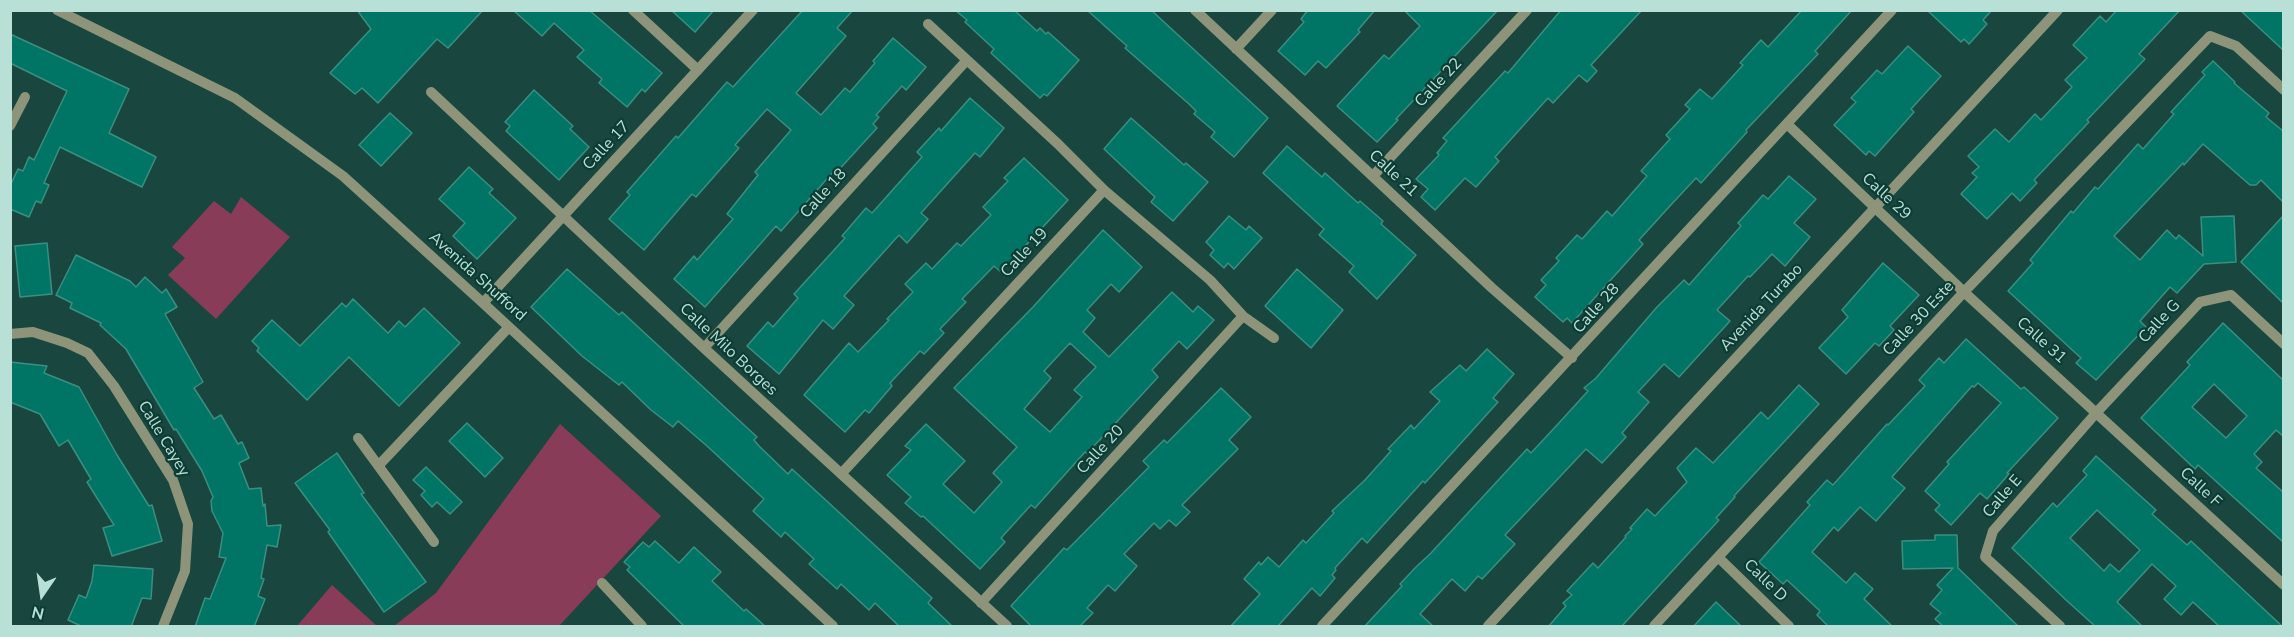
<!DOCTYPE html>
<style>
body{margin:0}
#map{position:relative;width:2294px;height:637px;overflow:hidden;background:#19473f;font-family:"Nunito Sans",sans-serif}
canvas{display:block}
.frame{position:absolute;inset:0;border:12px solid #b9e0d7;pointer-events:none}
.north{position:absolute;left:12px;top:565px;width:60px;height:60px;-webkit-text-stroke:4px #0d3c34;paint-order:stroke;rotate:193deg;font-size:16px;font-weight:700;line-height:24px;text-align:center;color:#b9e0d7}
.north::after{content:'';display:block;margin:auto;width:21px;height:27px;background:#b9e0d7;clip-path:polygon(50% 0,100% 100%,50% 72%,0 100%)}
</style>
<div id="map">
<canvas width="2294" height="637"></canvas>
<div class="frame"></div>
<div class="north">N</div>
</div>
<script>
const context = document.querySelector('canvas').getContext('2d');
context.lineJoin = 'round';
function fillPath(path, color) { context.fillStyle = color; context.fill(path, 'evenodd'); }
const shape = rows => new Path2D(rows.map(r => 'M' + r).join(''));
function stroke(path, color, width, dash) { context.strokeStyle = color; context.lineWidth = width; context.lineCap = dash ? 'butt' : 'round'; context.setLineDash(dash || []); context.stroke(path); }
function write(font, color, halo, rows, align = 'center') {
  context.font = font + ' "Nunito Sans",sans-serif'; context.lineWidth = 4.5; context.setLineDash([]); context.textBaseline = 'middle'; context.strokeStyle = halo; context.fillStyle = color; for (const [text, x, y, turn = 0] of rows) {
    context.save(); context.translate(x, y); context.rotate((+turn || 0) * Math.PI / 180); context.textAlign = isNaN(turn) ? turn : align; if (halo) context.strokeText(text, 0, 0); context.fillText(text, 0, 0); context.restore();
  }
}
fillPath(shape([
 [241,197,290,237,216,319,168,275,185,258,172,247,214,201,231,214],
 [560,424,661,516,559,626,394,626,436,593],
 [332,585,377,626,297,626]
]), '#893c58');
const building = shape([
 [357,10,483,10,448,48,437,39,378,103,362,88,355,94,330,73,371,29,357,10],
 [513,10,589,10,662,73,645,92,642,89,627,107,599,83,602,79,577,57,584,50,554,23,542,36,513,10],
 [671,10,714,10,695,32,671,10],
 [803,10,853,10,837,28,846,36,796,93,821,115,845,88,850,92,875,63,873,61,893,38,926,67,906,90,902,86,876,115,879,117,873,124,877,128,835,174,833,172,781,231,776,226,705,307,674,279,694,256,697,260,733,219,727,214,758,175,755,172,791,130,767,109,735,145,739,148,696,197,692,194,644,250,609,219,630,195,627,192,676,136,678,138,727,82,733,87,803,10],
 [955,10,1014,10,1037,31,1040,28,1046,34,1048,32,1079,60,1047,96,1044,94,1040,98,991,53,994,49,965,22,967,20,955,10],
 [1087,10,1151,10,1268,118,1234,157,1211,137,1215,132,1194,114,1196,111,1189,104,1125,48,1127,46,1087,10],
 [1308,10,1375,10,1358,30,1360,32,1326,68,1318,61,1305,75,1278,51,1304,22,1301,19,1308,10],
 [1404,10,1498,10,1396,119,1398,120,1377,142,1337,106,1384,55,1389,59,1420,26,1404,10],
 [1561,10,1642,10,1591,65,1597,71,1587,82,1579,75,1553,103,1548,98,1495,157,1499,161,1476,187,1465,178,1435,210,1421,197,1428,189,1416,179,1439,155,1437,153,1447,141,1443,138,1505,71,1508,73,1561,10],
 [1802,10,1852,10,1815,51,1818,54,1746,130,1747,132,1701,183,1696,178,1669,207,1639,240,1643,244,1572,323,1567,318,1563,322,1535,297,1546,285,1541,280,1559,261,1556,258,1577,235,1582,239,1607,211,1612,216,1647,176,1641,171,1670,139,1666,135,1690,109,1685,105,1700,89,1712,99,1743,65,1740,63,1761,40,1768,47,1802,10],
 [1927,10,1992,10,1983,20,1987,24,1969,44,1964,39,1961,42,1927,10],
 [2117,10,2180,10,2139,54,2145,59,2087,120,2089,122,2034,180,2037,183,2020,201,2012,193,1987,219,1961,194,1977,177,1972,173,1979,167,1968,156,1995,129,2009,142,2035,114,2041,120,2072,87,2065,80,2087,58,2073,45,2100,16,2106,22,2117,10],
 [2240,10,2283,10,2283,50,2240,10],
 [10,34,129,89,109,133,156,157,142,187,60,147,44,183,49,185,41,203,36,201,29,217,10,209,10,186,18,169,23,171,29,157,34,160,67,91,10,63,10,34],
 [1908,46,1941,76,1911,109,1914,112,1875,156,1869,151,1866,155,1834,125,1856,102,1851,98,1877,70,1882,74,1908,46],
 [2213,61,2235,82,2234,83,2269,113,2266,117,2283,131,2283,202,2261,180,2256,185,2250,185,2203,144,2184,165,2183,163,2114,236,2140,260,2167,230,2176,239,2179,235,2203,256,2201,217,2234,216,2236,262,2204,264,2177,293,2170,287,2140,321,2146,327,2096,380,2076,363,2081,358,2008,291,2033,263,2030,260,2071,211,2073,213,2095,187,2098,189,2138,144,2143,149,2174,114,2171,112,2205,75,2202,72,2213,61],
 [534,90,573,126,570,129,589,147,559,180,506,131,510,126,505,122,534,90],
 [970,98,1004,128,980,157,975,153,921,213,928,219,907,243,899,235,844,296,854,305,833,329,823,320,779,374,747,346,768,322,773,327,798,298,794,294,845,238,842,236,866,208,872,213,922,157,917,152,939,128,941,131,970,98],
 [390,113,412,133,381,166,359,145,390,113],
 [1131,118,1184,165,1186,163,1208,182,1173,221,1151,202,1155,197,1104,149,1131,118],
 [1287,146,1322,177,1325,173,1358,203,1360,201,1383,221,1381,224,1416,255,1377,299,1349,272,1354,266,1319,235,1324,229,1263,173,1287,146],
 [1024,158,1068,200,1001,272,994,266,962,299,966,302,940,329,944,333,924,354,920,351,890,383,892,386,869,413,865,410,845,432,804,395,849,343,858,352,889,320,887,319,913,292,905,284,926,263,932,269,957,243,961,246,991,215,983,207,1008,181,1004,178,1024,158],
 [469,167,493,189,489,193,516,218,477,259,453,236,465,223,439,199,469,167],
 [1789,176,1816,199,1794,223,1810,237,1785,266,1772,254,1750,277,1748,276,1717,310,1730,321,1679,377,1664,364,1638,392,1649,402,1622,433,1626,437,1602,463,1586,449,1505,535,1515,544,1482,579,1478,576,1465,591,1452,579,1420,614,1434,627,1364,627,1402,586,1400,584,1416,567,1431,553,1527,449,1531,453,1558,424,1588,391,1584,388,1596,378,1657,307,1684,280,1689,285,1741,226,1738,223,1763,195,1768,199,1789,176],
 [1229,216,1246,230,1249,226,1262,238,1234,269,1228,263,1224,268,1210,255,1214,250,1206,242,1229,216],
 [2283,216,2283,303,2241,262,2283,216],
 [1103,230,1142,267,1119,292,1111,284,1087,310,1095,318,1083,332,1109,357,1172,292,1193,312,1198,306,1214,320,1187,349,1179,341,1152,370,1158,377,1113,426,1087,453,1085,452,1035,508,1031,505,1001,538,1005,542,980,569,923,516,921,517,905,503,911,497,887,475,911,450,905,446,926,424,965,461,943,484,974,513,1002,482,993,473,1017,447,954,388,1033,307,1103,230],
 [1070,343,1096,367,1074,390,1082,397,1050,432,1024,409,1051,378,1044,371,1070,343],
 [47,243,52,294,20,297,15,246,47,243],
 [76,255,130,281,136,287,145,277,162,293,166,289,177,307,165,314,203,382,194,388,214,419,221,415,238,444,242,442,249,458,239,463,249,489,261,488,263,506,265,504,267,526,281,525,277,547,267,545,261,578,264,579,258,596,265,599,254,627,195,627,205,598,210,599,226,558,219,557,223,533,212,511,211,501,213,497,202,471,176,429,174,430,126,349,100,325,101,323,70,308,72,303,56,295,76,255],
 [1883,263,1919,295,1890,326,1894,330,1879,346,1875,343,1846,374,1819,348,1848,317,1842,310,1883,263],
 [567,269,619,315,622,312,757,437,754,440,759,446,788,474,792,469,932,598,928,603,953,627,900,627,875,603,869,610,841,584,837,589,809,564,814,559,785,532,781,537,753,511,764,499,707,446,678,421,673,427,651,410,622,382,619,385,582,356,531,307,567,269],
 [1297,269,1343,310,1311,348,1265,306,1297,269],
 [353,299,388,333,399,321,405,327,424,308,460,343,399,406,349,357,307,400,257,351,259,348,252,341,272,320,300,346,342,303,346,307,353,299],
 [2223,323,2283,380,2283,436,2276,430,2254,454,2262,462,2256,468,2283,492,2283,542,2198,465,2195,469,2141,418,2190,365,2187,362,2223,323],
 [2214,384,2247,416,2226,438,2192,407,2214,384],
 [1966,339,2021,389,2024,387,2058,418,2007,473,2009,474,1987,499,1980,493,1951,525,1935,510,1940,505,1925,491,1949,464,1947,462,2001,403,1978,383,1974,387,1972,386,1892,477,1905,488,1876,521,1860,507,1838,531,1834,527,1812,552,1846,583,1855,573,1873,589,1864,599,1893,627,1829,627,1817,615,1820,611,1787,580,1783,584,1759,562,1810,505,1807,502,1827,480,1833,485,1887,424,1888,425,1925,386,1919,380,1939,358,1944,363,1966,339],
 [1487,349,1514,374,1493,398,1498,402,1425,483,1423,481,1367,543,1362,538,1335,568,1336,570,1332,575,1335,578,1320,596,1312,588,1277,627,1230,627,1260,594,1244,579,1259,562,1261,565,1268,557,1279,567,1303,540,1306,543,1334,513,1332,511,1365,480,1391,451,1388,449,1411,425,1414,429,1440,401,1430,392,1460,365,1466,371,1487,349],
 [10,362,47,366,44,373,79,387,117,455,149,506,152,505,162,541,112,556,103,528,114,525,87,482,91,479,68,440,59,446,40,414,10,402,10,362],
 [1799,385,1819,404,1734,496,1735,497,1716,518,1719,520,1621,627,1548,627,1566,606,1563,603,1572,595,1567,591,1593,563,1598,568,1626,537,1625,536,1632,529,1630,528,1647,509,1655,516,1687,482,1677,468,1696,448,1713,463,1761,412,1768,419,1799,385],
 [1221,388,1251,417,1229,440,1238,449,1182,505,1190,512,1176,526,1169,520,1160,529,1154,523,1124,554,1137,566,1115,591,1108,585,1087,608,1093,613,1079,627,1032,627,1011,606,1064,548,1067,550,1149,467,1143,461,1164,440,1167,443,1221,388],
 [467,423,503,458,485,477,449,441,467,423],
 [337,453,364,493,361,494,426,582,384,612,328,532,330,530,295,483,337,453],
 [2096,456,2156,510,2152,514,2187,545,2191,541,2283,627,2220,627,2193,602,2181,615,2164,599,2176,586,2152,564,2117,602,2143,627,2096,627,2066,600,2012,548,2053,503,2057,507,2087,475,2083,471,2096,456],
 [2097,510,2140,550,2119,572,2110,564,2104,571,2070,538,2097,510],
 [426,467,462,502,450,514,437,502,432,507,421,495,425,491,413,480,426,467],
 [1935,535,1957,535,1958,568,2019,627,1944,627,1935,619,1941,613,1930,604,1942,590,1937,585,1953,568,1903,569,1902,541,1935,540,1935,535],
 [655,541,679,563,694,547,721,572,712,581,744,611,746,609,766,627,685,627,627,570,630,567,624,562,643,542,649,547,655,541],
 [94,565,153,569,151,599,142,598,131,627,83,627,68,620,79,595,86,598,92,581,94,565],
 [1716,602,1742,627,1693,627,1716,602]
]);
fillPath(building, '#017565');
stroke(building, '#399080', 1.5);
stroke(shape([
 [57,10,235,98,343,176,483,303,833,626],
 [633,10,698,70],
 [1195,10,1492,288,1572,358],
 [928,24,1058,144,1104,190,1210,280,1243,316,1274,338],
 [1236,49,1272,10],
 [431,92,704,348,1007,626],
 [1787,124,1964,292,2284,585],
 [10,126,25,97],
 [1373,176,1527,10],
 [483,303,753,10],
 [10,334,33,332,67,343,88,353,114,386,173,480,188,524,185,571,163,626],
 [704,348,967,60],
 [358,438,434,542],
 [380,464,509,327],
 [841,474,1104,190],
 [1719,558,1789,626],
 [602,583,642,626],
 [981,603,1243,316],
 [1322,626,1892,10],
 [1488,626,2058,10],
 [1654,626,1964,292,2210,36,2236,46,2284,90],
 [2060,626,1985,557,1993,531,2097,412,2200,302,2231,295,2284,344]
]), '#8d947a', 10);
write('16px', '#b9e0d7', '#0d3c34', [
 ["Calle 22",1439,83,-47],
 ["Calle 17",607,146,-47],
 ["Calle 21",1393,174,43],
 ["Calle 18",824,194,-48],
 ["Calle 29",1886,197,43],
 ["Calle 19",1025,253,-47],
 ["Avenida Shufford",477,277,42],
 ["Avenida Turabo",1762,308,-47],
 ["Calle 28",1597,309,-48],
 ["Calle 30 Este",1919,319,-47],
 ["Calle G",2160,322,-47],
 ["Calle 31",2041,341,42],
 ["Calle Milo Borges",728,350,43],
 ["Calle Cayey",163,439,59],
 ["Calle 20",1101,450,-47],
 ["Calle F",2200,488,43],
 ["Calle E",2003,497,-49],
 ["Calle D",1765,581,44]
]);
</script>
